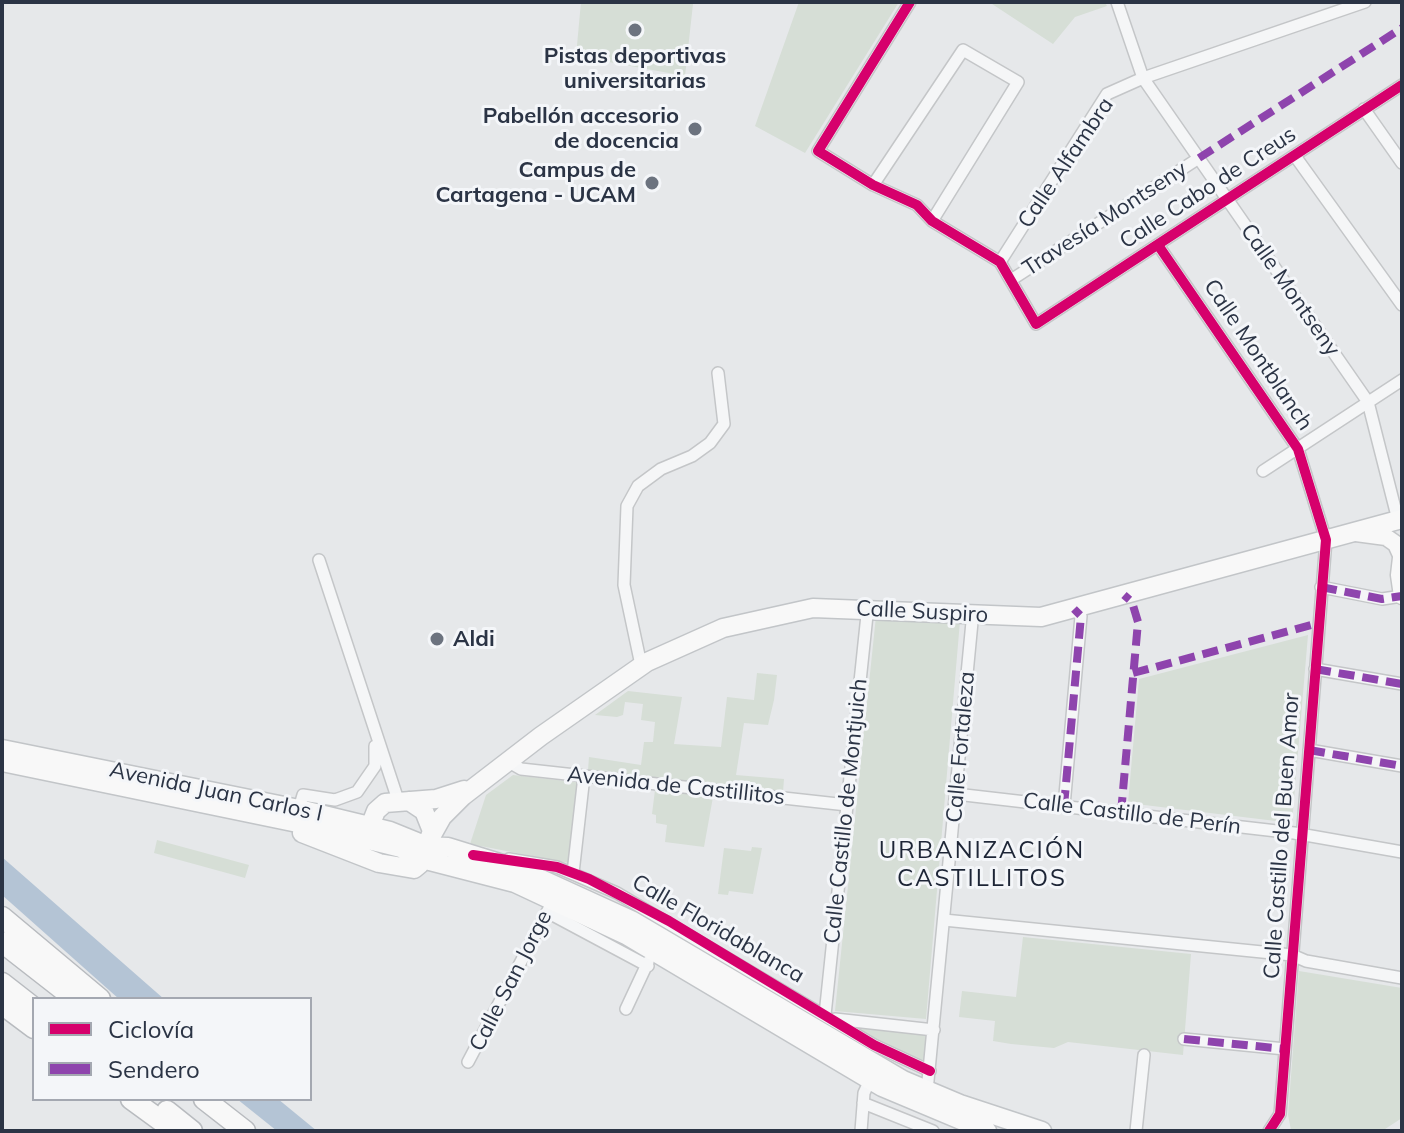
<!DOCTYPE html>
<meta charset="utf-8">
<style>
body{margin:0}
#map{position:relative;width:1404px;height:1133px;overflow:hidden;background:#e6e8ea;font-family:Mulish,sans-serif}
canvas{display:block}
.frame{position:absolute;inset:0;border:4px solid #2b3445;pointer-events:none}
.legend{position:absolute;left:32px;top:997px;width:280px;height:104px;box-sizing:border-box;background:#f4f6f9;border:2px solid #a4a8b1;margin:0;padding:10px 14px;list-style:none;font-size:24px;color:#2b3445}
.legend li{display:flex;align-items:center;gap:16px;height:40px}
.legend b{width:40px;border:2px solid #a4a8b1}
</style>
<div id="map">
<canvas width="1404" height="1133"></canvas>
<div class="frame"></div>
<ul class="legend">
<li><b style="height:10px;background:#d6006c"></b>Ciclovía</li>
<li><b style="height:10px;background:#8e44ad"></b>Sendero</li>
</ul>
</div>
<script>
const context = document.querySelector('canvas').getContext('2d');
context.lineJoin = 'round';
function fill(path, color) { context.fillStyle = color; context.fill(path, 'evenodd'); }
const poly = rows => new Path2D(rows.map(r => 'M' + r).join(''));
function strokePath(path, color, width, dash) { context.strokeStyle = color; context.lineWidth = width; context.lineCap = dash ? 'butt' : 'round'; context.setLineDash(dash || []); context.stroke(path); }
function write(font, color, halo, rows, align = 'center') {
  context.font = font + ' Mulish,sans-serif'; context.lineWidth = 6; context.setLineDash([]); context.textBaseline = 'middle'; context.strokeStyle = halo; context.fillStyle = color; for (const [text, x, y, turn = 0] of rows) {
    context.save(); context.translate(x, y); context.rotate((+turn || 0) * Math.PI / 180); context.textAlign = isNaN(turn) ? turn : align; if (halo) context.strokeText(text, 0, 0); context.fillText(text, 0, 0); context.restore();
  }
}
fill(poly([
 [581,2,693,4,685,76,576,56],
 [799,2,899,2,805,153,755,126],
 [989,2,1105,2,1107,6,1075,17,1053,44],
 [876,616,960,621,926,1019,835,1011],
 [1308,635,1292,823,1128,803,1139,679],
 [757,673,777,675,774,700,768,725,744,723,736,775,784,779,783,792,588,770,589,757,641,765,644,742,653,742,655,722,641,720,643,704,625,702,623,715,617,717,595,715,628,691,682,697,674,744,721,747,727,697,754,700],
 [513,775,583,783,574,864,470,844,486,795],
 [655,790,713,797,704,847,665,842,667,825,656,823,656,815,652,814],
 [157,840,249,865,245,878,154,853],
 [752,847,762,848,753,894,729,891,728,895,718,894,724,848,751,851],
 [1023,937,1191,954,1183,1055,1068,1042,1054,1048,1011,1044,993,1041,995,1021,959,1017,962,991,1016,997],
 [1299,971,1402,988,1402,1118,1382,1131,1291,1130,1288,1115],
 [830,1018,934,1030,930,1071]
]), '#d6ded6');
fill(poly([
 [2,857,164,999,119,999,2,895],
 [237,1099,278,1099,317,1131,277,1131]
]), '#b4c4d5');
const street = poly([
 [910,2,818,151,873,185,917,205,932,221,1000,262,1036,324,1402,85],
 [1117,2,1143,78,1368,402,1398,520],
 [1364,109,1402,163],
 [1295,156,1402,305],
 [873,185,963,50,1018,82,932,221],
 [1158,245,1298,449,1326,540,1280,1114,1269,1131],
 [1000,262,1107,94,1143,78,1365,2],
 [1011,280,1199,158],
 [1263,471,1402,380],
 [319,560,398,800],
 [1321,587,1382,599,1402,596],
 [641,665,624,585,627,506,638,486,661,469,692,456,710,443,724,424,718,373],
 [1315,669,1402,684],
 [1309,750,1402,766],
 [507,761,521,769,847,805],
 [956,794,1294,833,1402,852],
 [1064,806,1081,616,1074,609],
 [299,809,303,795,335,800,357,792,375,766,375,746],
 [509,859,557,867,617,893,874,1045,930,1071],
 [573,873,584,776],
 [547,912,648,966],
 [944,920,1292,955,1306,961,1402,978],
 [626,1009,648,962],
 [825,1015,867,615,863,608],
 [835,1019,934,1030],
 [1184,1039,1285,1049],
 [468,1062,554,899],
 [927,1091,972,622,969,614],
 [863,1103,933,1131],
 [861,1131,864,1093,870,1080],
 [1136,1131,1144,1055]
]);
const secondary = poly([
 [1356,533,1386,537,1396,544,1401,555],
 [1402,549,1399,575,1402,596]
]);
const primary = poly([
 [2,749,299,809,390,831,427,846,448,847,519,869,633,921,903,1080,960,1104,1042,1131],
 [2,762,312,826,401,848,422,859,515,883,626,935,882,1087,987,1131],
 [302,833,379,863,414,869,420,864,432,831,424,811,409,801],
 [367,834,376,811,385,803,436,799,464,790],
 [428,842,442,817,463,796,541,736,647,662,723,628,813,608,1041,617,1402,519]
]);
const highway = poly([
 [2,917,100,999],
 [2,942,75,999],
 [2,983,34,1008],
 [2,1004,34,1028],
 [131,1099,175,1131],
 [204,1099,245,1131],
 [167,1111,192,1131]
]);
strokePath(street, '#c4c6c8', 14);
strokePath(secondary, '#c4c6c8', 19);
strokePath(primary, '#c2c5c8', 21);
strokePath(highway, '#b8bbbf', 23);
strokePath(street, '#f5f6f7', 11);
strokePath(secondary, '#f8f8f8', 16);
strokePath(primary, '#f8f8f8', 18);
strokePath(highway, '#f8f8f8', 20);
strokePath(poly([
 [1199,158,1402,28],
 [1321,587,1382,599,1402,596],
 [1315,669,1402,684],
 [1133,673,1319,623],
 [1309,750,1402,766],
 [1064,806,1081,616,1074,609],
 [1121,813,1138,622,1132,602,1124,595],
 [1184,1039,1285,1049]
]), '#8e44ad', 8, [16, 8]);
strokePath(poly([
 [910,2,818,151,873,185,917,205,932,221,1000,262,1036,324,1402,85],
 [1158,245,1298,449,1326,540,1280,1114,1269,1131],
 [473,855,557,867,589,879,669,921,874,1045,930,1071]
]), '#d6006c', 10);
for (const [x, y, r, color] of [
 [635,30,8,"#6c737f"],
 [695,129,8,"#6c737f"],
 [652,183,8,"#6c737f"],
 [437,639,8,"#6c737f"]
]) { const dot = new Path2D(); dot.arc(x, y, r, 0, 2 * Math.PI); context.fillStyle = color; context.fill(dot); strokePath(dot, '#f4f6f9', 3); }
write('bold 22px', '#2b3445', '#f4f6f9', [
 ["Pistas deportivas",635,56,"center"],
 ["universitarias",635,81,"center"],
 ["Pabellón accesorio",679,116],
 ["de docencia",679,141],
 ["Campus de",636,170],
 ["Cartagena - UCAM",636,195],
 ["Aldi",453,639,"left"]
], 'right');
write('22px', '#2b3445', '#f4f6f9', [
 ["Calle Alfambra",1066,163,-56],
 ["Calle Cabo de Creus",1208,188,-33],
 ["Travesía Montseny",1105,219,-33],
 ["Calle Montseny",1290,290,55],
 ["Calle Montblanch",1258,355,56],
 ["Calle Suspiro",922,612,3],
 ["Calle Fortaleza",961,747,-85],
 ["Avenida de Castillitos",676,786,6],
 ["Avenida Juan Carlos I",216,792,12],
 ["Calle Castillo de Montjuich",846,811,-84],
 ["Calle Castillo de Perín",1132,814,7],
 ["Calle Castillo del Buen Amor",1282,836,-86],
 ["Calle Floridablanca",718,929,30],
 ["Calle San Jorge",511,981,-63]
]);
context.letterSpacing = '2px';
write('24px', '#1d2536', '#f4f6f9', [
 ["URBANIZACIÓN",982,851],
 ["CASTILLITOS",982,879]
]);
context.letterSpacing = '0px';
</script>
